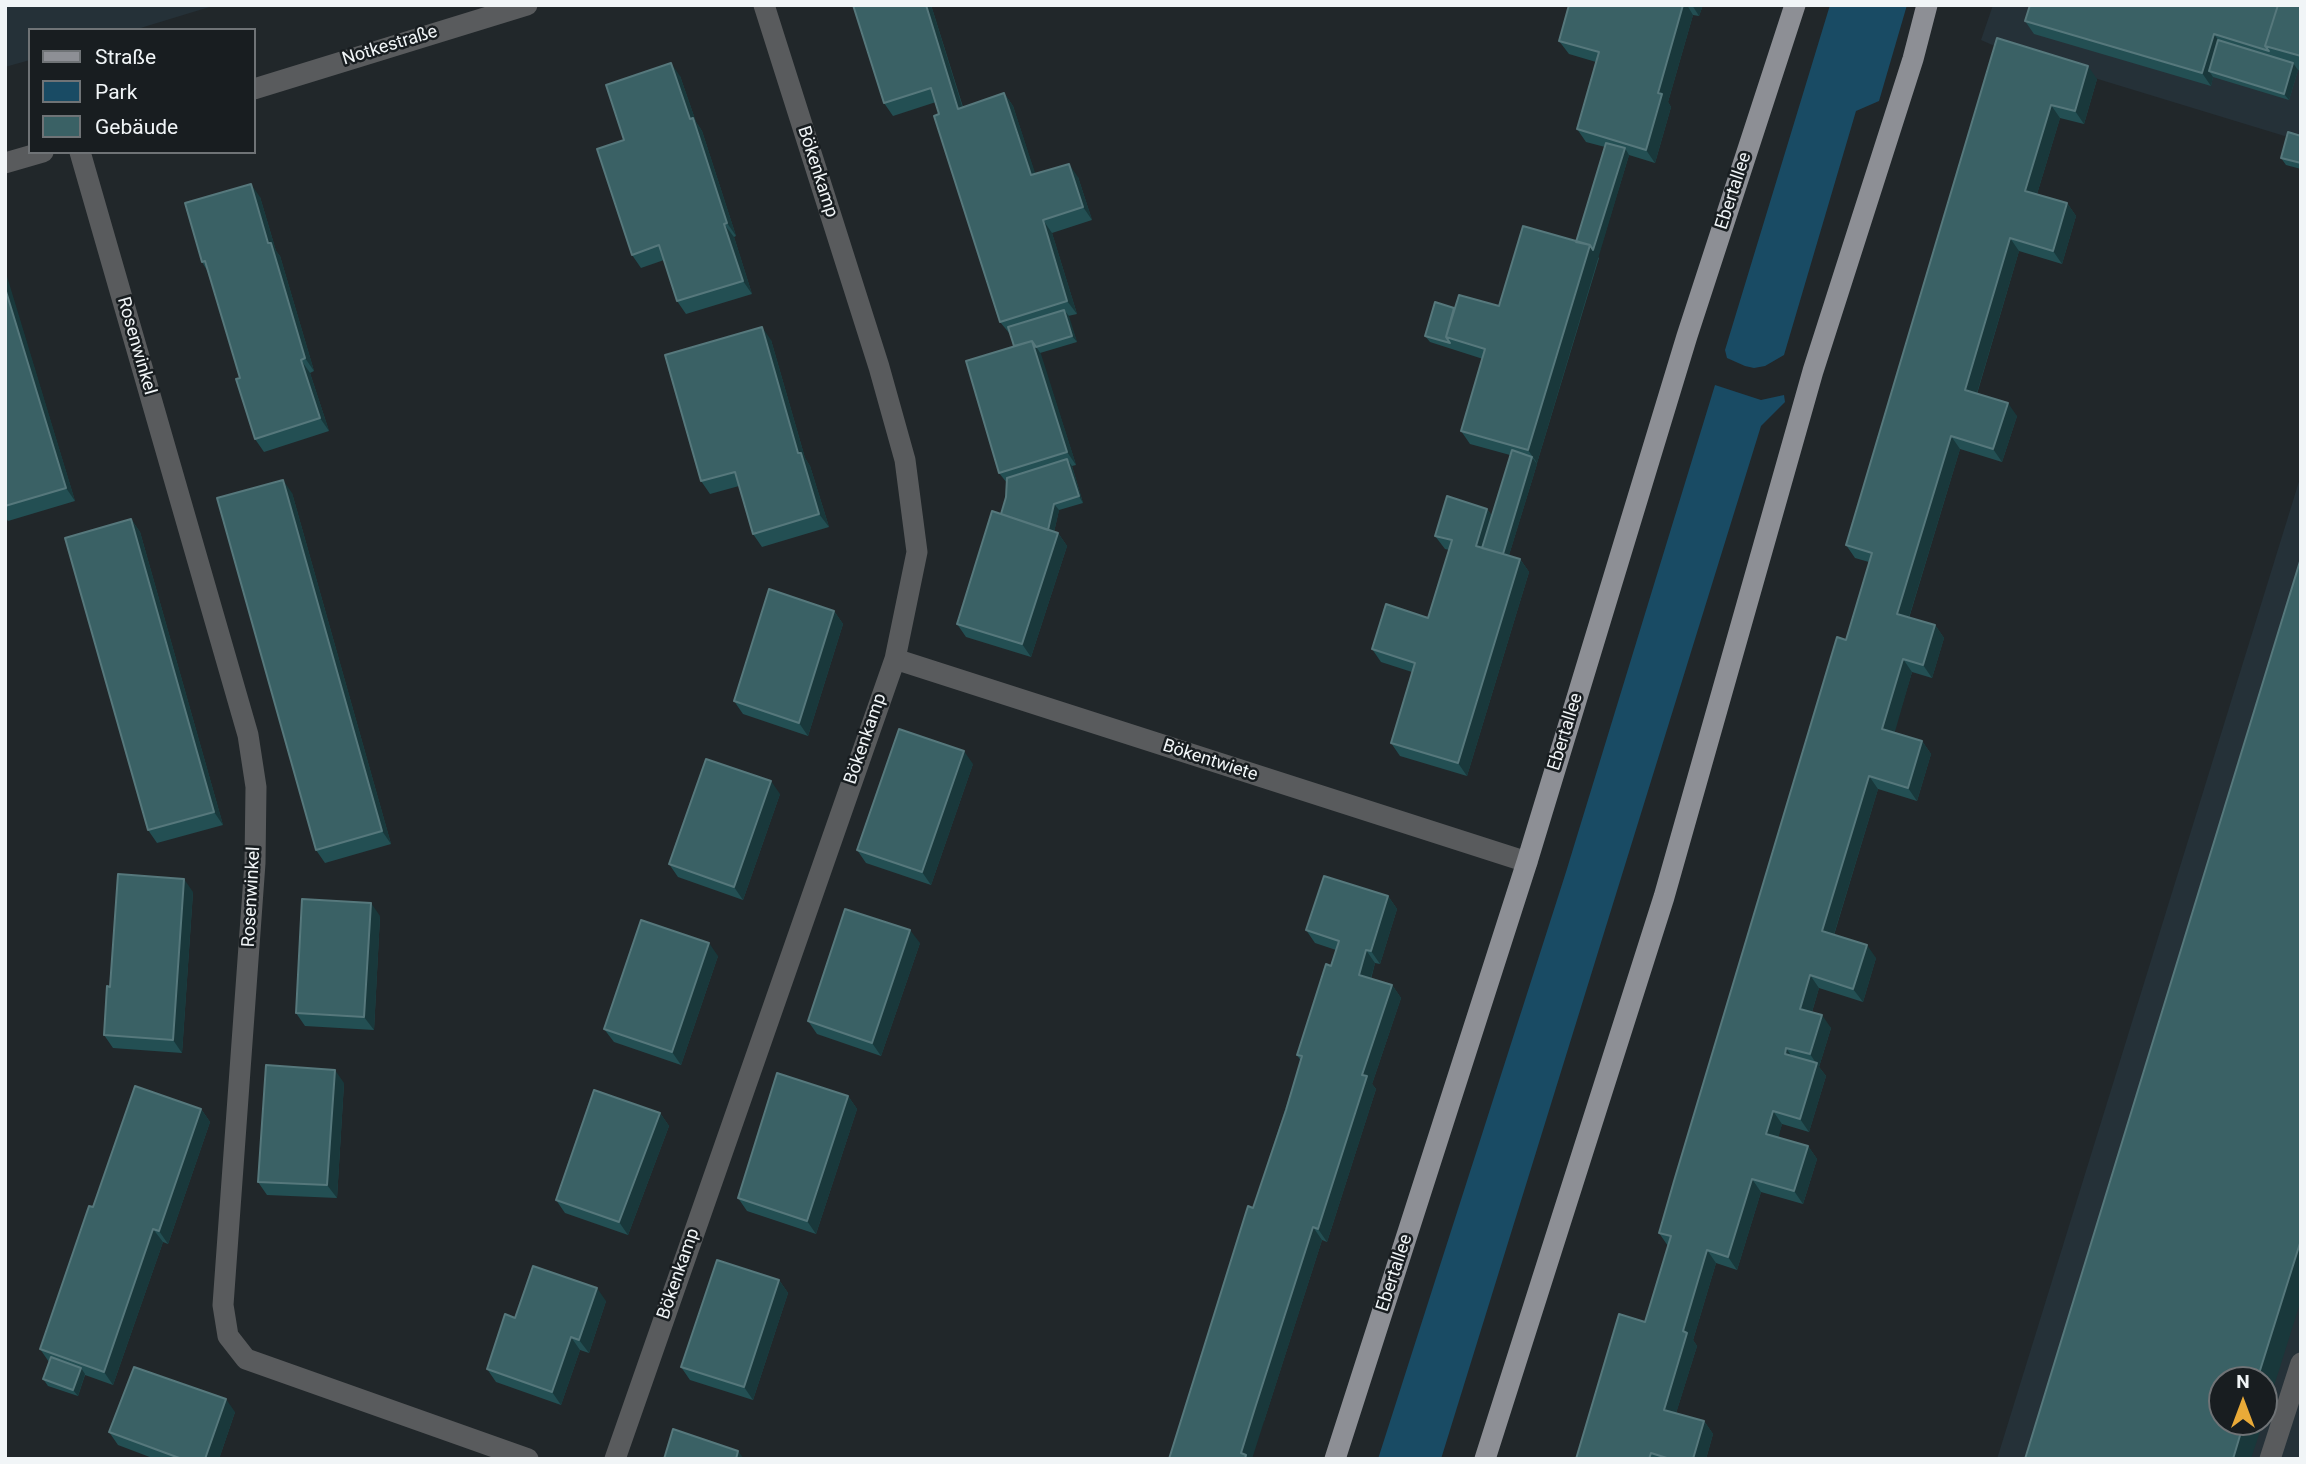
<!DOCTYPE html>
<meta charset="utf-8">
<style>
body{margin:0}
#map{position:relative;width:2306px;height:1464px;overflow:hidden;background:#21272a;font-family:Roboto,sans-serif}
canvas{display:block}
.frame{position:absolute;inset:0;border:7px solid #f1f5f7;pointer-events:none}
.legend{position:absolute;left:28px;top:28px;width:228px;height:126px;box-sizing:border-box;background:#181d20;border:2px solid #6f7376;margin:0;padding:9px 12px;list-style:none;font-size:21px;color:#f1f5f7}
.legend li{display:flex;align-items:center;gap:14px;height:35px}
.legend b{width:35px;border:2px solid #6f7376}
.north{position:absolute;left:2208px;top:1366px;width:70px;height:70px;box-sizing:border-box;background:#181d20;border:2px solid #6f7376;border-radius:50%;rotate:0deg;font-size:19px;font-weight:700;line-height:28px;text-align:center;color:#f1f5f7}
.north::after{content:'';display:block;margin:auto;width:24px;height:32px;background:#e9aa38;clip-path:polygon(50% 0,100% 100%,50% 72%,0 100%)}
</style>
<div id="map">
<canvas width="2306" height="1464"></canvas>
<div class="frame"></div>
<ul class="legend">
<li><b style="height:9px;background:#8d8f95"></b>Straße</li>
<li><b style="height:19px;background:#194b64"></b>Park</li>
<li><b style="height:19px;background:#3a6165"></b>Gebäude</li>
</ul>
<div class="north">N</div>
</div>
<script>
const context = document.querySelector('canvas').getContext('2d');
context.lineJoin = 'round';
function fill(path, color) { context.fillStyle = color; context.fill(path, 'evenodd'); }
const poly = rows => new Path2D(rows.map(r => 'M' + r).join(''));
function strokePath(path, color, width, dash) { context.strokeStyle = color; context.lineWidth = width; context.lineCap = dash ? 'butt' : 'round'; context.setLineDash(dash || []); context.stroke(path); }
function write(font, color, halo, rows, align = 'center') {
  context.font = font + ' Roboto,sans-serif'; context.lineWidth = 5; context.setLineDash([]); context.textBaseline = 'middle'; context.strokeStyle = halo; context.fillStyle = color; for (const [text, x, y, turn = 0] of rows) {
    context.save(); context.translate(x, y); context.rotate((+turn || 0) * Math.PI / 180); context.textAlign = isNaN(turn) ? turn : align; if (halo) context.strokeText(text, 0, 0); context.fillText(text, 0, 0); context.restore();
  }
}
fill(poly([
 [5,5,216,5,134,30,30,30,30,60,5,67],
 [1993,5,2301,5,2301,141,2006,51,1981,40],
 [2301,475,2301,1459,1997,1459],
 [2222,1380,2264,1380,2264,1422,2222,1422]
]), '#253138');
fill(poly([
 [1830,5,1907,5,1879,101,1856,111,1784,355,1765,366,1754,368,1745,366,1727,358,1725,350],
 [1715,385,1761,400,1784,395,1785,402,1761,426,1441,1459,1378,1459,1566,872]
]), '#194b64');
strokePath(poly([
 [254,89,527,5],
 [80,152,248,735,256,787,255,863,223,1305,228,1336,246,1359,528,1459],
 [5,163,43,152],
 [895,659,1527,862],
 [615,1459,895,659,917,552,905,460,879,367,764,5],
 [2270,1459,2301,1363]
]), '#595b5d', 21);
strokePath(poly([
 [1335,1459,1527,862,1687,336,1795,5],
 [1485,1459,1664,897,1813,371,1913,59,1927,5]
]), '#8d8f95', 21);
fill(poly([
 [931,5,963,107,1004,93,1013,106,1035,174,1078,177,1092,220,1052,233,1077,314,1068,316,1077,342,1040,353,1076,465,1072,466,1083,503,1059,510,1054,532,1058,533,1067,546,1031,657,966,637,957,624,1001,514,1006,497,1007,483,999,473,1014,346,1010,334,1000,322,936,102,893,116,884,103],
 [1615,5,1703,5,1699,16,1693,15,1668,102,1671,107,1655,163,1629,155,1598,257,1599,258,1537,463,1536,462,1537,464,1509,555,1520,559,1529,572,1467,776,1400,756,1391,743,1412,672,1381,662,1372,649,1428,618,1449,550,1445,549,1435,536,1487,509,1492,516,1510,455,1470,444,1461,431,1483,359,1430,342,1425,336,1455,308,1499,306,1576,242,1605,147,1586,142,1577,129,1596,62,1569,54,1559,41],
 [2301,5,2301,71,2298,70,2289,100,2213,77,2211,86,2034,34,2025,21],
 [1997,38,2097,79,2084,124,2060,118,2037,194,2067,203,2076,216,2062,264,2019,251,1977,394,2017,416,2002,462,1960,449,1909,618,1935,625,1944,638,1932,678,1912,672,1894,732,1922,741,1931,754,1917,801,1878,789,1834,935,1876,958,1863,1002,1819,988,1812,1012,1831,1028,1819,1067,1826,1076,1809,1132,1782,1124,1778,1137,1808,1146,1817,1159,1803,1204,1761,1192,1737,1270,1716,1263,1693,1340,1697,1346,1676,1413,1704,1421,1713,1434,1706,1459,1576,1459,1645,1322,1668,1246,1659,1233,1846,640,1869,562,1855,558,1846,545],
 [680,76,696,122,702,131,736,236,734,237,752,294,686,314,677,301,664,260,641,268,632,255,624,140],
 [2301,136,2301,169,2286,165,2281,158],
 [260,197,276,251,280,256,314,371,310,373,329,431,264,452,255,439,240,378,208,272,202,262],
 [5,272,75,501,8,521,5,517],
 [771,340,805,458,810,466,829,527,762,547,753,534,739,486,710,494,701,481],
 [292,493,391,844,325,863,316,850],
 [131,519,140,532,223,825,157,843,148,830],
 [834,611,843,624,808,736,743,714,734,701],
 [973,764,931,885,866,863,857,850],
 [780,794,743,900,678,877,669,864],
 [193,892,182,1053,113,1048,104,1035,110,987],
 [1388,896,1397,909,1380,964,1375,963,1371,979,1392,985,1401,998,1372,1084,1376,1089,1327,1242,1322,1240,1264,1421,1253,1208,1301,1061,1297,1055,1336,950,1315,943,1306,930],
 [380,916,374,1030,305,1026,296,1013],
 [920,943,881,1056,817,1034,808,1021],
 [718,956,681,1065,614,1042,604,1029],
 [344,1083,337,1198,267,1195,258,1182],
 [848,1096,857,1109,816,1234,747,1211,738,1198],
 [201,1109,210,1122,168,1244,163,1242,113,1385,85,1375,78,1396,48,1386,43,1379,49,1362,40,1349,93,1207],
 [660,1113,669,1126,628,1235,565,1213,556,1200],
 [779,1280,788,1293,753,1400,690,1380,681,1367],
 [606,1301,589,1353,580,1350,561,1405,496,1382,487,1369,515,1318],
 [235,1412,219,1459,155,1459,118,1445,109,1432]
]), '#234f53');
fill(poly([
 [926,5,931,5,967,122,958,109],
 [1683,5,1687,5,1693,15,1668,102,1671,107,1655,163,1646,150,1658,93],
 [1692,5,1703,5,1699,16],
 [2214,34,2223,47,2209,71,2213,77,2211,86,2202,73],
 [671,63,680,76,696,122,702,131,736,236,727,223],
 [2293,63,2298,70,2289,100,2284,94],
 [2088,66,2097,79,2084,124,2075,111],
 [1004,93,1013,106,1040,188,1031,175],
 [2051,105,2060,118,2034,204,2025,191],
 [1625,148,1629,155,1537,463,1528,450,1590,245],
 [1069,164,1078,177,1092,220,1083,207],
 [251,184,260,197,276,251,280,256,314,371,305,358,268,243],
 [2067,203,2076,216,2062,264,2053,251],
 [1043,220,1052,233,1077,314,1067,301],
 [724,224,734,237,752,294,743,281],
 [2010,238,2019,251,1974,403,1965,390],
 [5,272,6,273,75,501,66,488,5,288],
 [1064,310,1069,316,1077,342,1072,336],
 [762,327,771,340,805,458,810,466,829,527,819,514,798,453],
 [1032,341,1041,354,1076,465,1067,452],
 [301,360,310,373,329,431,320,418],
 [2008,403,2017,416,2002,462,1993,449],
 [1951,436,1960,449,1906,627,1897,614],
 [1532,457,1537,464,1506,565,1501,558],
 [1067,459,1072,466,1083,503,1079,496],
 [283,480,292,493,391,844,382,831],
 [1054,504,1059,510,1052,541,1047,534],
 [1487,509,1496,522,1487,554,1476,546],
 [131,519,140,532,223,825,214,812],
 [1058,533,1067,546,1031,657,1022,644],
 [1520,559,1529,572,1467,776,1458,763],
 [834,611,843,624,808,736,799,723],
 [1935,625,1944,638,1932,678,1923,665],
 [1903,659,1912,672,1892,742,1882,729],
 [1922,741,1931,754,1917,801,1908,788],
 [964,751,973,764,931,885,922,872],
 [1869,776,1878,789,1831,944,1822,931],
 [771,781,780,794,743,900,734,887],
 [184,879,193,892,182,1053,173,1040],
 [1388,896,1397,909,1380,964,1371,951],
 [371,903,380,916,374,1030,364,1017],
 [910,930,920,943,881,1056,872,1043],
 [709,943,718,956,681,1065,672,1052],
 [1867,945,1876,958,1863,1002,1853,989],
 [1366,950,1375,963,1368,988,1359,975],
 [1810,975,1819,988,1809,1022,1800,1009],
 [1392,985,1401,998,1372,1084,1376,1089,1327,1242,1318,1229,1362,1075],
 [1822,1015,1831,1028,1819,1067,1826,1076,1809,1132,1800,1119,1816,1063,1810,1054],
 [1786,1048,1795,1061,1785,1054],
 [335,1070,344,1083,337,1198,327,1185],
 [848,1096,857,1109,816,1234,807,1221],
 [201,1109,210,1122,168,1244,159,1231],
 [1773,1111,1782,1124,1776,1147,1766,1134],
 [660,1113,669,1126,628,1235,619,1222],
 [1808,1146,1817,1159,1803,1204,1794,1191],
 [1752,1179,1761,1192,1737,1270,1728,1257],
 [1313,1227,1322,1240,1252,1459,1245,1459,1241,1453],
 [153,1229,163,1242,113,1385,104,1372],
 [2301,1240,2301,1300,2264,1418,2264,1380,2257,1380],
 [1707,1250,1716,1263,1693,1340,1697,1346,1673,1423,1664,1410,1683,1331],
 [779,1280,788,1293,753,1400,744,1387],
 [597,1288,606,1301,589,1353,579,1340],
 [571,1337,580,1350,561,1405,552,1392],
 [81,1368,85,1374,78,1396,73,1390],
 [226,1399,235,1412,219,1459,205,1459],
 [1704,1421,1713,1434,1706,1459,1693,1459],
 [2244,1422,2263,1422,2251,1459,2233,1459],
 [738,1451,744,1459,736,1459]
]), '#19383b');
const building = poly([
 [853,5,926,5,958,109,1004,93,1031,175,1069,164,1083,207,1043,220,1067,301,1000,322,934,116,939,114,931,88,884,103,853,5],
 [1569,5,1612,5,1615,6,1615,5,1683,5,1658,93,1662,94,1646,150,1577,129,1599,52,1559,41,1569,5],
 [2030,5,2278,5,2265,46,2269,51,2214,34,2202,73,2025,21,2030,5],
 [2278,5,2301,5,2301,56,2265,46,2278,5],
 [1997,38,2088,66,2075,111,2051,105,2025,191,2067,203,2053,251,2010,238,1965,390,2008,403,1993,449,1951,436,1897,614,1935,625,1923,665,1903,659,1882,729,1922,741,1908,788,1869,776,1822,931,1867,945,1853,989,1810,975,1800,1009,1822,1015,1810,1054,1786,1048,1785,1054,1817,1063,1800,1119,1773,1111,1766,1134,1808,1146,1794,1191,1752,1179,1728,1257,1707,1250,1683,1331,1687,1333,1664,1410,1704,1421,1693,1459,1670,1459,1651,1453,1649,1459,1576,1459,1619,1314,1645,1322,1671,1236,1659,1233,1674,1181,1837,637,1846,640,1872,553,1846,545,1997,38],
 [2218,40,2293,63,2284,94,2209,71,2218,40],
 [671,63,690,119,693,118,727,223,724,224,743,281,677,301,659,245,632,255,597,149,624,140,606,85,671,63],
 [2288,132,2301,136,2301,163,2281,158,2288,132],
 [1606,143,1625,148,1593,250,1590,245,1576,242,1606,143],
 [251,184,268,243,271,243,305,358,301,360,320,418,255,439,236,379,240,378,205,261,202,262,185,203,251,184],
 [1523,226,1590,245,1528,450,1461,431,1485,349,1446,337,1459,295,1499,306,1523,226],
 [5,288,66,488,5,506,5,288],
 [1435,302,1454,308,1446,337,1450,343,1425,336,1435,302],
 [1064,310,1072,336,1036,347,1032,341,1014,346,1008,327,1064,310],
 [762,327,798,453,801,453,819,514,753,534,735,472,701,481,665,355,762,327],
 [1032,341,1067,452,999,473,966,361,1032,341],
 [1512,450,1532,457,1503,554,1482,548,1512,450],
 [1067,459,1079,496,1054,504,1048,530,1001,514,1006,497,1007,478,1067,459],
 [283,480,382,831,316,850,217,498,283,480],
 [1447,496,1487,509,1476,546,1520,559,1458,763,1391,743,1415,663,1372,649,1386,604,1428,618,1452,540,1435,536,1447,496],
 [992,511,1058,533,1022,644,957,624,992,511],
 [131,519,214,812,148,830,65,538,131,519],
 [2301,558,2301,1240,2257,1380,2222,1380,2222,1422,2244,1422,2233,1459,2025,1459,2301,558],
 [769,589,834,611,799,723,734,701,769,589],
 [899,729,964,751,922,872,857,850,899,729],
 [706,759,771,781,734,887,669,864,706,759],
 [118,874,184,879,173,1040,104,1035,107,986,110,987,118,874],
 [1324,876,1388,896,1371,951,1366,950,1359,975,1392,985,1362,1075,1367,1076,1318,1229,1313,1227,1255,1408,1241,1453,1246,1455,1245,1459,1169,1459,1248,1206,1253,1208,1286,1110,1302,1056,1297,1055,1326,964,1331,966,1339,941,1306,930,1324,876],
 [302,899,371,903,364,1017,296,1013,302,899],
 [845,909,910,930,872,1043,808,1021,845,909],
 [641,920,709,943,672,1052,604,1029,641,920],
 [266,1065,335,1070,327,1185,258,1182,266,1065],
 [777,1073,848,1096,807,1221,738,1198,777,1073],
 [135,1086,201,1109,159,1231,153,1229,104,1372,40,1349,89,1206,93,1207,135,1086],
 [594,1090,660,1113,619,1222,556,1200,594,1090],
 [717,1260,779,1280,744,1387,681,1367,717,1260],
 [533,1266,597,1288,579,1340,571,1337,552,1392,487,1369,505,1314,515,1318,533,1266],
 [51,1357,81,1368,73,1390,43,1379,51,1357],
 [134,1367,226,1399,205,1459,182,1459,109,1432,134,1367],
 [673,1429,738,1451,736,1459,664,1459,673,1429]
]);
fill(building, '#3a6165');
strokePath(building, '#56787c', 2);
write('18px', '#f1f5f7', '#181d20', [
 ["Notkestraße",390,46,-17],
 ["Bökenkamp",817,172,72],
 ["Ebertallee",1734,191,-72],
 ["Rosenwinkel",136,346,74],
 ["Ebertallee",1566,732,-73],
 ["Bökenkamp",866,739,-71],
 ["Bökentwiete",1210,761,18],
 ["Rosenwinkel",252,897,-87],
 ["Ebertallee",1395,1273,-72],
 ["Bökenkamp",679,1274,-71]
]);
</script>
